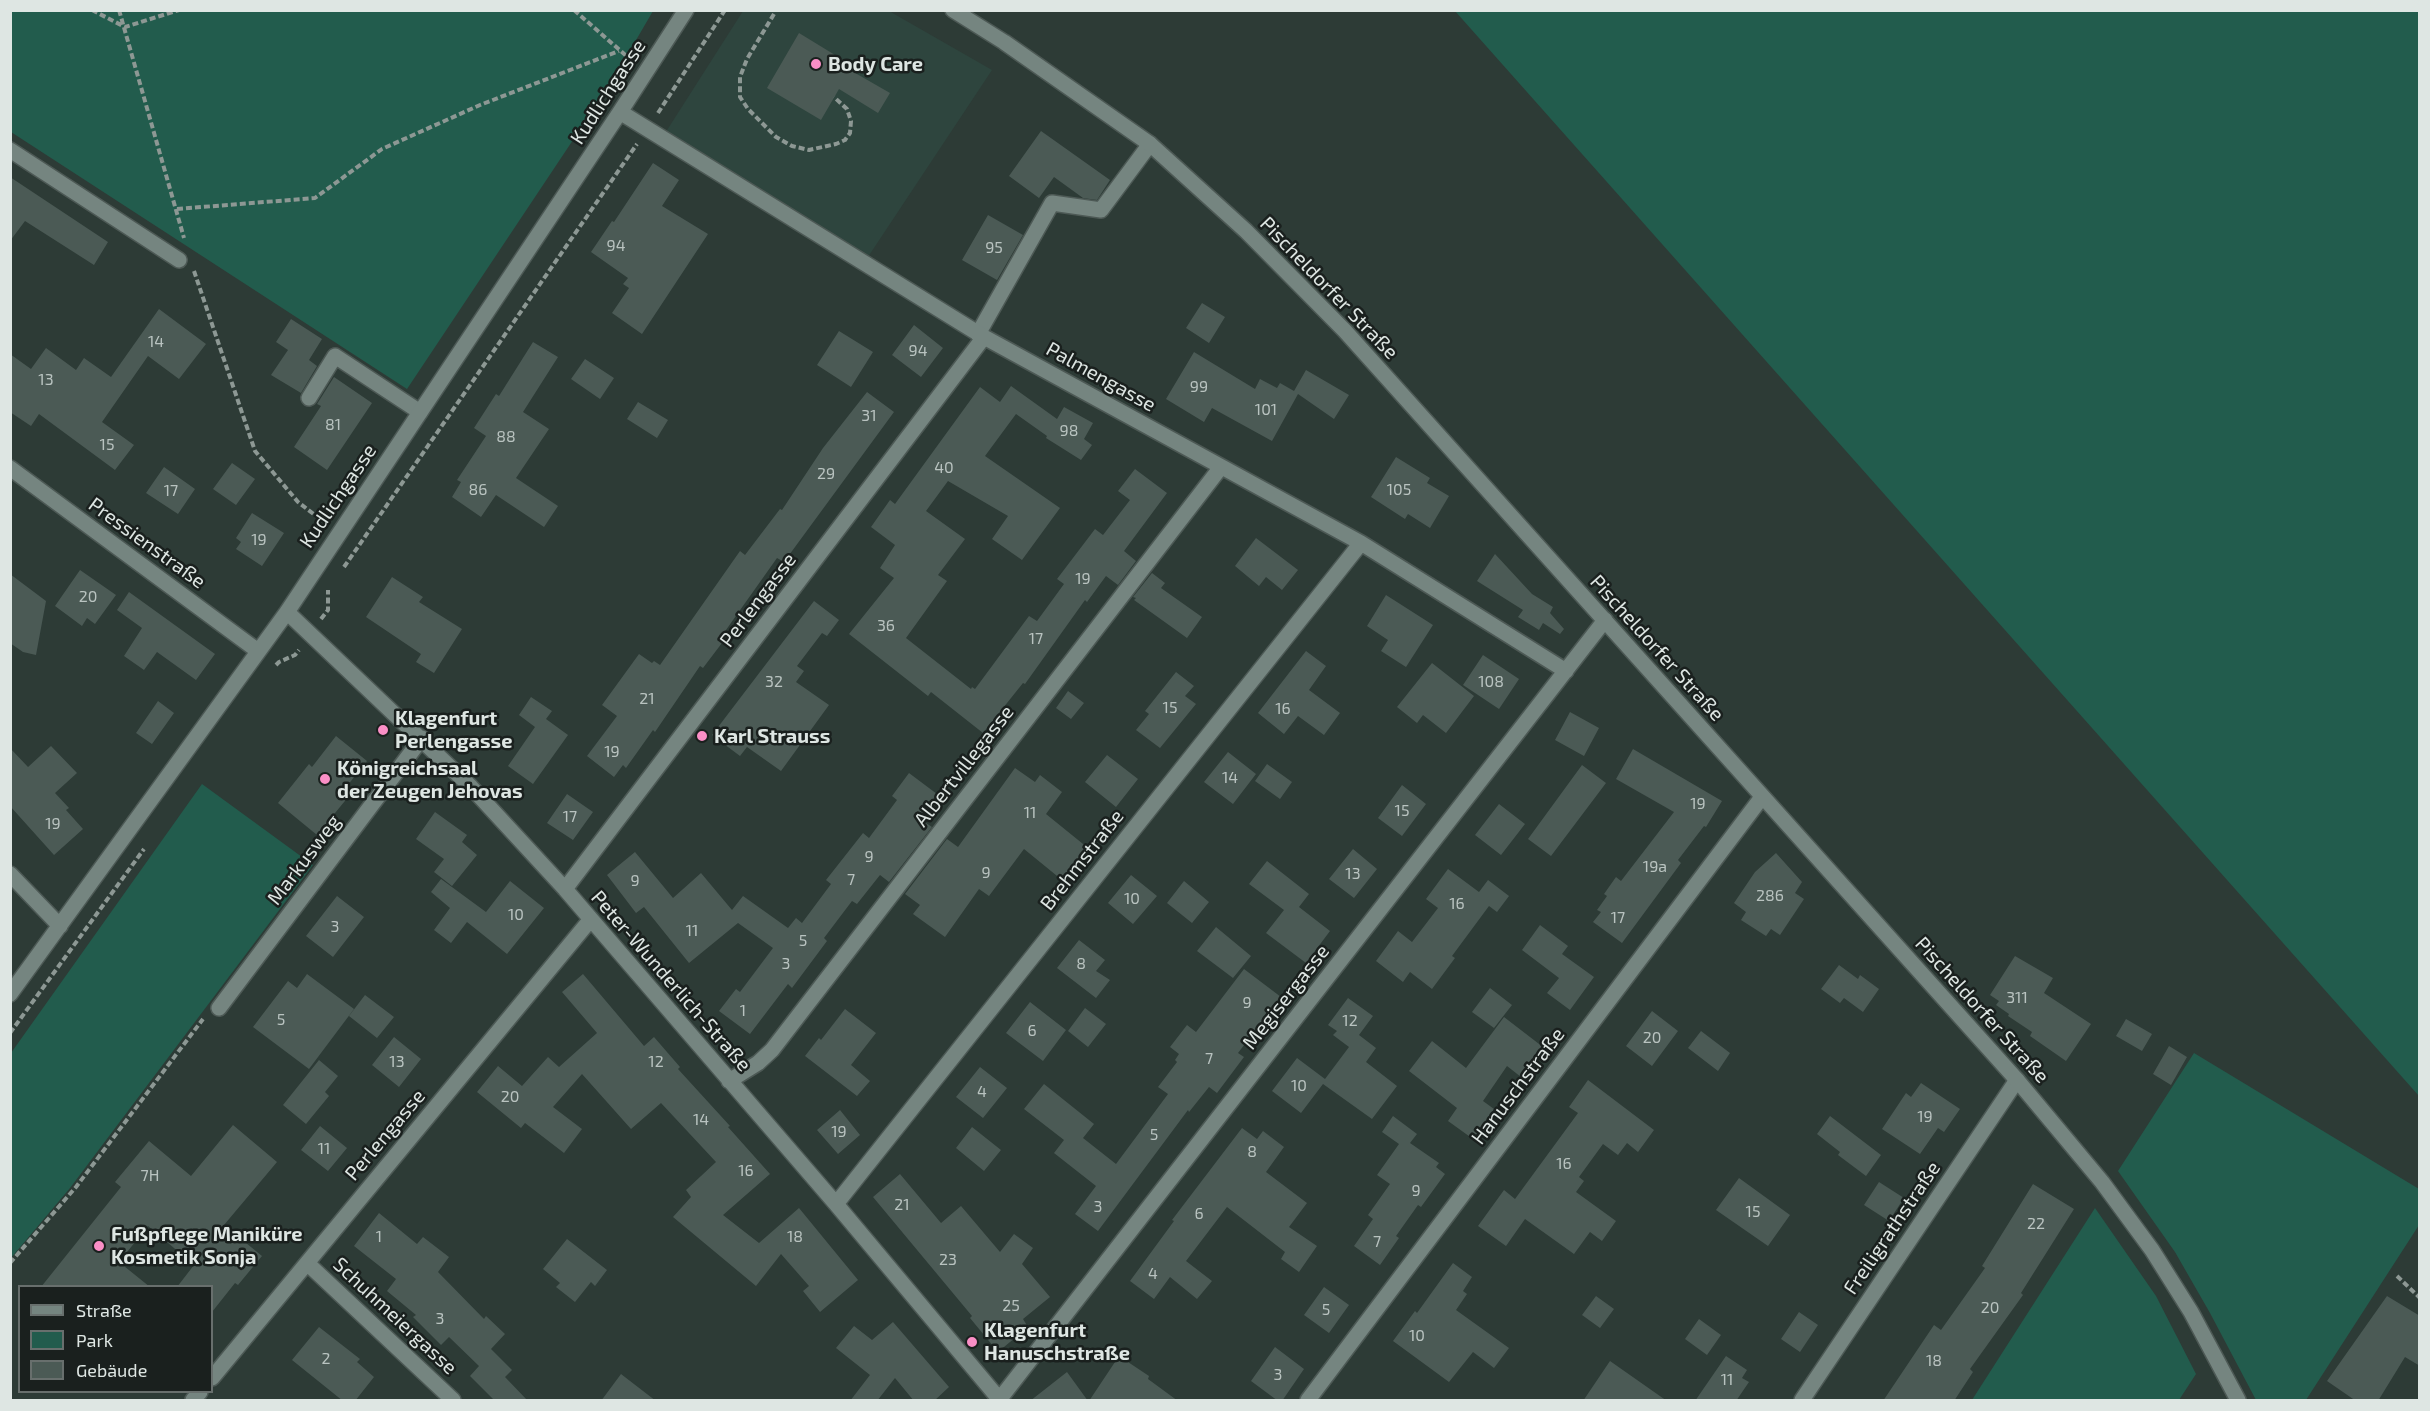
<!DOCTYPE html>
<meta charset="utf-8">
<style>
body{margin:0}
#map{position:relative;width:2430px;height:1411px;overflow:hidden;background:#2d3b36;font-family:"Exo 2",sans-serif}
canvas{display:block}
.frame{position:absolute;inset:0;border:12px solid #dee6e3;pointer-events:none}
.legend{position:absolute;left:18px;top:1285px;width:195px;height:108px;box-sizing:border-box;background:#1a201e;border:2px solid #686f6d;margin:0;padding:8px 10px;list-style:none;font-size:18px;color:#dee6e3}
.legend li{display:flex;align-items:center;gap:12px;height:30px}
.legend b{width:30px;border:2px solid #686f6d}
</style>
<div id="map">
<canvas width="2430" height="1411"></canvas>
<div class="frame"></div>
<ul class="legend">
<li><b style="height:8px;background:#758580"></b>Straße</li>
<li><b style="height:16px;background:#225c4d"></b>Park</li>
<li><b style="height:16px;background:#4b5a55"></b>Gebäude</li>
</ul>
</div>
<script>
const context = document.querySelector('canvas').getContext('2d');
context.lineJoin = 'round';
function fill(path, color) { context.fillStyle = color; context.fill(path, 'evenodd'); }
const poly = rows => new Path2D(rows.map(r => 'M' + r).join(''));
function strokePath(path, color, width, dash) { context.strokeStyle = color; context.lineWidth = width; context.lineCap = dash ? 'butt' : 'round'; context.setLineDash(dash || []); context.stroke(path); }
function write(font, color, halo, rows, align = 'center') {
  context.font = font + ' "Exo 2",sans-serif'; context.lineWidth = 5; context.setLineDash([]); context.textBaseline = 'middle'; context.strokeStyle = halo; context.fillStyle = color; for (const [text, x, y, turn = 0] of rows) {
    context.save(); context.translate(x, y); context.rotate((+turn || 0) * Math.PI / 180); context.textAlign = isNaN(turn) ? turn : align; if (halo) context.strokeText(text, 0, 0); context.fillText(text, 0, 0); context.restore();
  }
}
fill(poly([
 [743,11,889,11,992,70,864,263,662,138]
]), '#2e453e');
fill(poly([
 [10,11,11,10,653,11,611,83,407,389,11,132],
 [1455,11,2419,11,2419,1096],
 [202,784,313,865,70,1188,11,1258,11,1053],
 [2194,1053,2419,1189,2419,1225,2306,1400,2256,1400,2210,1313,2175,1252,2118,1171],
 [2095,1208,2156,1296,2196,1374,2179,1400,1972,1400]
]), '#225c4d');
fill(poly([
 [799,33,853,66,850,70,890,93,878,113,839,89,821,120,767,88],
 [1041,131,1110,180,1097,200,1083,198,1054,177,1039,198,1009,176],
 [653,163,679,180,662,206,708,234,642,334,612,313,629,288,623,284,628,278,591,252,612,221,614,222],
 [10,177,108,242,94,265,25,221,10,241],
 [988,215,1023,235,997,280,962,260],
 [1202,303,1225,317,1209,343,1186,328],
 [159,309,206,344,179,379,148,356,102,422,134,445,115,470,39,414,31,426,10,412,10,354,31,369,46,348,76,370,84,358,111,377],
 [291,319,322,339,309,360,317,366,301,393,271,375,288,350,276,342],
 [914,325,943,348,921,377,892,355],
 [839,331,873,352,851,387,817,365],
 [533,342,558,357,523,412,549,429,516,478,558,506,544,527,496,495,481,517,452,497,461,482,457,480,486,436,474,428,496,394,499,396],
 [1194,352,1255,389,1260,379,1277,388,1280,383,1294,391,1306,370,1349,395,1334,419,1298,394,1272,441,1212,408,1204,422,1166,399],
 [585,359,614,378,600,399,571,379],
 [334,377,372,403,327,470,294,447,321,406,317,404],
 [1011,386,1057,419,1064,407,1093,423,1084,439,1092,445,1081,460,1046,438,1047,436,1016,414,985,456,1060,508,1022,560,992,539,1008,516,948,481,926,511,965,539,938,575,947,581,906,638,971,689,972,687,975,689,1029,616,1037,621,1064,584,1057,579,1095,529,1103,535,1130,500,1118,491,1135,469,1167,493,1124,551,1136,561,1118,585,1106,576,1087,602,1085,600,1025,684,1023,683,983,733,931,692,928,696,849,634,894,578,880,568,895,545,871,527,890,500,895,504,980,387,1000,402],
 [867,392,894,412,784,562,777,558,721,637,725,639,703,668,700,666,655,732,653,730,626,768,623,765,614,777,587,756,617,716,602,705,639,654,652,663,654,661,660,665,740,551,745,555,780,509,782,510,823,448],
 [638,402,668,420,657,438,627,419],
 [1396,457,1430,478,1427,483,1449,496,1430,528,1408,514,1405,519,1371,497],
 [232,463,255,479,236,505,213,489],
 [164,467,195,489,178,514,146,493],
 [252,513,284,533,262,566,236,549,241,542,236,538],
 [1256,538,1298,570,1282,590,1266,577,1259,586,1235,566],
 [1495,554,1532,594,1553,607,1550,613,1564,629,1560,634,1543,623,1539,630,1518,617,1523,610,1477,581],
 [80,570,116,595,95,624,87,618,82,626,55,606],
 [1152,573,1165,583,1161,588,1202,617,1187,638,1134,600,1136,598,1133,597],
 [10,574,46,601,36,655,23,652,10,643],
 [392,577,423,597,419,602,462,629,434,673,416,662,421,654,366,617],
 [129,592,215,654,196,680,157,652,144,670,124,656,142,628,117,610],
 [1386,595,1433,625,1406,667,1381,651,1388,640,1367,626],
 [814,601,839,620,827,636,822,633,797,666,804,671,796,682,829,705,781,771,747,747,740,756,712,735],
 [1306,651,1326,666,1309,690,1340,713,1324,735,1298,716,1284,734,1258,713],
 [1483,655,1519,679,1499,709,1463,685],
 [1432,663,1474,696,1446,733,1423,715,1417,723,1397,707],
 [1176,672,1194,686,1185,696,1196,704,1160,748,1136,730,1149,714,1145,711],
 [1068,691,1084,703,1071,719,1056,708],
 [531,697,552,711,546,719,568,735,533,784,508,766,535,727,519,715],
 [158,701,174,713,152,744,136,733],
 [1570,712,1599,728,1584,756,1555,740],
 [336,736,367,761,343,791,349,796,317,835,278,803,309,764,312,767],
 [51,746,77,773,55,793,69,808,66,810,83,829,54,855,10,806,10,748,28,767],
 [1633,749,1722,801,1706,827,1704,826,1678,860,1681,863,1622,943,1593,922,1601,912,1597,910,1607,896,1604,894,1616,877,1621,881,1674,812,1616,779],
 [1228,752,1256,774,1233,804,1204,782],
 [1107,755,1138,779,1116,807,1085,782],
 [1267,764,1292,782,1280,799,1255,781],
 [1582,765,1606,783,1551,856,1528,839],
 [1015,768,1035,782,1040,775,1062,792,1046,814,1088,848,1062,880,1024,849,989,896,979,889,945,937,913,914,920,905,905,894,947,839,958,847],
 [909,773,941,797,923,821,932,827,889,882,880,875,857,904,852,901,824,938,827,941,792,988,788,984,750,1034,719,1011,736,989,740,992,773,948,738,923,689,963,644,907,636,913,607,875,635,852,673,898,701,873,732,910,743,896,788,928,796,918,802,923,831,884,826,880,863,833,869,838,897,800,892,796],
 [1402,785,1426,804,1402,836,1378,818],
 [567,794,593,812,573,840,547,823],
 [1499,804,1525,824,1501,855,1475,835],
 [435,812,467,835,462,842,477,855,452,886,434,872,444,859,416,839],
 [1353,849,1377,869,1354,898,1329,879],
 [1776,853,1802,882,1795,893,1804,899,1780,935,1771,929,1766,936,1741,920,1746,912,1734,903,1755,872],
 [1267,861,1309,894,1299,907,1330,931,1306,963,1266,933,1284,910,1249,884],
 [1448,869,1479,892,1488,880,1509,896,1497,912,1489,906,1452,956,1455,958,1432,989,1410,972,1403,982,1376,961,1398,931,1412,942,1438,908,1426,899],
 [1131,875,1157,896,1133,924,1108,903],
 [441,879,486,912,510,881,544,908,507,954,467,922,451,943,434,930,450,908,431,892],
 [1184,881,1209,902,1192,923,1167,903],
 [337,896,364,917,333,957,306,936],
 [1540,925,1568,946,1562,954,1594,977,1570,1010,1547,993,1559,978,1522,950],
 [1216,927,1251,956,1233,978,1197,951],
 [1079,940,1105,960,1096,971,1110,980,1096,998,1057,968],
 [2015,956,2053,978,2044,993,2091,1024,2066,1061,2030,1036,2032,1032,2008,1016,2009,1014,1996,1005,1999,1001,1990,995],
 [1839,965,1858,979,1860,975,1879,989,1863,1012,1844,998,1840,1003,1821,989],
 [1244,969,1281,997,1238,1053,1244,1057,1217,1093,1209,1087,1189,1112,1188,1110,1098,1231,1075,1214,1096,1186,1054,1153,1064,1140,1024,1109,1044,1084,1094,1124,1083,1138,1116,1164,1168,1094,1158,1087,1177,1062,1175,1060,1179,1054,1170,1047,1187,1025,1196,1032],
 [307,974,354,1009,309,1069,253,1027,288,981,297,988],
 [583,974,644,1046,654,1037,680,1067,678,1069,730,1126,728,1127,770,1174,723,1215,759,1243,799,1208,858,1280,820,1312,803,1291,809,1286,781,1254,756,1286,673,1217,691,1197,686,1190,716,1162,661,1103,631,1129,582,1074,553,1107,582,1129,564,1153,525,1123,521,1128,477,1092,498,1066,522,1086,548,1057,559,1067,597,1033,562,992],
 [1490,988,1512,1005,1494,1028,1472,1012],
 [365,995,394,1017,377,1038,349,1016],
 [1348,998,1373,1016,1359,1035,1376,1048,1366,1062,1397,1086,1372,1119,1323,1084,1301,1113,1272,1091,1297,1058,1325,1079,1349,1047,1333,1035,1337,1031,1328,1025],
 [1030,1002,1066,1030,1043,1061,1006,1033],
 [1085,1008,1106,1024,1088,1047,1068,1031],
 [845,1009,876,1033,851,1065,870,1081,857,1096,805,1056,819,1038,821,1040],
 [1652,1011,1678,1031,1652,1066,1626,1046],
 [1504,1017,1543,1047,1521,1077,1507,1066,1483,1101,1494,1109,1473,1139,1448,1121,1457,1108,1409,1071,1432,1041,1466,1068],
 [2126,1019,2152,1034,2142,1051,2116,1036],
 [1701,1031,1730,1053,1718,1071,1688,1048],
 [394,1037,421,1059,399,1087,372,1065],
 [2169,1046,2187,1057,2171,1085,2153,1074],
 [319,1060,338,1076,325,1092,329,1096,306,1124,283,1105],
 [980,1067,1007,1088,983,1118,956,1097],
 [1588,1080,1654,1130,1638,1152,1627,1143,1618,1155,1603,1144,1579,1177,1584,1181,1576,1192,1616,1221,1602,1241,1590,1232,1574,1254,1525,1219,1506,1246,1478,1226,1504,1190,1515,1199,1578,1113,1569,1107],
 [1921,1083,1960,1109,1944,1132,1938,1128,1920,1154,1882,1129,1906,1093,1911,1097],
 [840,1110,860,1135,838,1154,817,1130],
 [1393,1116,1417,1134,1410,1143,1439,1163,1436,1167,1445,1174,1421,1207,1418,1205,1396,1236,1399,1238,1380,1265,1354,1246,1373,1219,1368,1215,1390,1184,1377,1175,1399,1144,1382,1132],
 [1830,1116,1881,1155,1866,1176,1838,1155,1840,1152,1817,1134],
 [233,1125,277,1162,224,1225,262,1256,238,1285,235,1283,212,1312,212,1287,177,1287,194,1265,148,1226,119,1262,150,1287,41,1287,121,1187,115,1182,149,1141,191,1176],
 [320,1126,347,1148,328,1171,301,1150],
 [972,1127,1001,1150,984,1171,956,1148],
 [1242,1128,1257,1139,1263,1131,1284,1147,1266,1172,1307,1203,1289,1227,1317,1246,1299,1272,1281,1259,1285,1252,1227,1207,1186,1261,1212,1281,1197,1299,1170,1277,1154,1299,1130,1281,1174,1221,1172,1220],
 [900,1174,941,1223,961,1206,1000,1252,1014,1234,1033,1248,1022,1264,1050,1297,1023,1319,1028,1327,998,1352,970,1318,972,1316,873,1197],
 [1739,1178,1790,1215,1768,1246,1716,1210],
 [1879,1182,1904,1198,1889,1221,1864,1205],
 [2033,1184,2074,1209,2021,1293,2023,1295,1970,1369,1973,1372,1954,1401,1883,1401,1934,1325,1941,1330,1985,1268,1982,1266],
 [379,1213,417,1244,423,1237,449,1257,438,1272,484,1319,486,1316,505,1334,491,1349,512,1370,505,1377,528,1401,495,1401,470,1376,479,1366,449,1337,441,1345,413,1317,416,1315,387,1291,396,1279,354,1246],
 [567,1239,607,1270,595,1286,591,1282,575,1302,556,1287,560,1283,543,1269],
 [1453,1263,1472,1277,1463,1291,1467,1294,1456,1310,1509,1348,1494,1368,1473,1352,1449,1382,1393,1341,1415,1311,1417,1313],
 [1324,1287,1349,1305,1329,1333,1304,1315],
 [1596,1296,1614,1309,1600,1328,1582,1315],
 [2387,1296,2420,1316,2420,1366,2405,1357,2378,1401,2356,1401,2327,1381],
 [1799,1312,1818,1325,1800,1352,1781,1339],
 [1699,1319,1721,1335,1707,1355,1685,1339],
 [893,1322,949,1387,934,1401,914,1401,895,1378,877,1401,850,1401,870,1375,836,1348,854,1326,872,1340],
 [319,1327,360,1359,357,1362,374,1377,355,1401,343,1401,292,1360],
 [1275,1347,1304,1369,1282,1401,1278,1401,1251,1381],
 [1119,1356,1149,1376,1148,1379,1178,1401,1089,1401],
 [1726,1356,1747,1370,1742,1378,1749,1382,1736,1401,1695,1401],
 [1610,1361,1667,1401,1583,1401],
 [1067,1372,1088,1401,1030,1401],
 [621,1374,656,1401,601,1401]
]), '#4b5a55');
const service = poly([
 [978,334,1052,203,1101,210,1150,144],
 [309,398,335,356,420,412]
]);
const minor = poly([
 [620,112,984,337,1361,543,1566,671],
 [10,150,179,260],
 [10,468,258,651],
 [287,612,471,787,565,889,836,1204,1000,1400],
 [10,874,60,926],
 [565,889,984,337],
 [10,994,287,612,620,112,686,10],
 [219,1008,422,738],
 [729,1081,758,1063,772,1050,1221,467],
 [836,1204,1361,543],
 [307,1263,453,1400],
 [212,1378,591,919],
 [193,1400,200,1392],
 [999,1400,1605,620],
 [1308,1400,1762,797],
 [1802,1400,2017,1080]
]);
const secondary = poly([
 [953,10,1004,42,1150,144,1246,231,1345,331,2017,1080,2102,1182,2152,1250,2191,1312,2238,1400]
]);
strokePath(service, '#4d5955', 18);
strokePath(minor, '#4d5955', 18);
strokePath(secondary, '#4d5955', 18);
strokePath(poly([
 [92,10,125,27,179,10],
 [119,10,184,238],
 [574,10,631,60],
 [774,14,747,59,740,77,740,97,748,109,776,137,792,146,809,150,836,144,845,140,850,133,851,121,847,109,834,97],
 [658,113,725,10],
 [177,209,315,198,382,149,480,105,619,51],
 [194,271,255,451,298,502,324,522],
 [344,567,637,144],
 [321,619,328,610,328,590],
 [276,665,279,662,295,655,299,650],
 [10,1033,144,849],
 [10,1263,76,1187,203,1019],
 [2397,1276,2420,1298]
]), '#8d9894', 4, [6, 3]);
strokePath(service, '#758580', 15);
strokePath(minor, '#758580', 15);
strokePath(secondary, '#758580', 15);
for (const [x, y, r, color] of [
 [816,64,6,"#fa8fc6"],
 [383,730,6,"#fa8fc6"],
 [702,736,6,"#fa8fc6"],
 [325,779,6,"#fa8fc6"],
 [99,1246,6,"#fa8fc6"],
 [972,1342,6,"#fa8fc6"]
]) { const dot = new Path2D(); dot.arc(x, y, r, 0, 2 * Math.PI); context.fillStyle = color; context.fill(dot); strokePath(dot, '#1a201e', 2); }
write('16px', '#b9c3c0', null, [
 ["94",616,246],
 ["95",994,248],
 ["14",156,342],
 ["94",918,351],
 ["13",46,380],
 ["99",1199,387],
 ["101",1266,410],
 ["31",869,416],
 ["81",333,425],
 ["98",1069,431],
 ["88",506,437],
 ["15",107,445],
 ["40",944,468],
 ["29",826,474],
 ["86",478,490],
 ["105",1399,490],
 ["17",171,491],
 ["19",259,540],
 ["19",1083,579],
 ["20",88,597],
 ["36",886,626],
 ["17",1036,639],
 ["32",774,682],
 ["108",1491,682],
 ["21",647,699],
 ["15",1170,708],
 ["16",1283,709],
 ["19",612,752],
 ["14",1230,778],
 ["19",1698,804],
 ["15",1402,811],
 ["11",1030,813],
 ["17",570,817],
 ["19",53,824],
 ["9",869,857],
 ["19a",1655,867],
 ["9",986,873],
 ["13",1353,874],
 ["7",851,880],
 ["9",635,881],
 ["286",1770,896],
 ["10",1132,899],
 ["16",1457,904],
 ["10",516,915],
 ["17",1618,918],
 ["3",335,927],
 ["11",692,931],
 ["5",803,941],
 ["3",786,964],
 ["8",1081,964],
 ["311",2017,998],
 ["9",1247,1003],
 ["1",743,1011],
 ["5",281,1020],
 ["12",1350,1021],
 ["6",1032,1031],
 ["20",1652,1038],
 ["7",1209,1059],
 ["13",397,1062],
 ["12",656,1062],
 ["10",1299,1086],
 ["4",982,1092],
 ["20",510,1097],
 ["19",1925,1117],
 ["14",701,1120],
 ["19",839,1132],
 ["5",1154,1135],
 ["11",324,1149],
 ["8",1252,1152],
 ["16",1564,1164],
 ["16",746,1171],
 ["7H",150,1176],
 ["9",1416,1191],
 ["21",902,1205],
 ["3",1098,1207],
 ["15",1753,1212],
 ["6",1199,1214],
 ["22",2036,1224],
 ["1",379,1237],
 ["18",795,1237],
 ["7",1377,1242],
 ["23",948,1260],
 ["4",1153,1274],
 ["25",1011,1306],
 ["20",1990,1308],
 ["5",1326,1310],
 ["3",440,1319],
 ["10",1417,1336],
 ["2",326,1359],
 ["18",1934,1361],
 ["3",1278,1375],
 ["11",1727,1380]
]);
write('bold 20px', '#dee6e3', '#1a201e', [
 ["Body Care",828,64],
 ["Klagenfurt",395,718],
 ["Perlengasse",395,741],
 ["Karl Strauss",714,736],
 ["Königreichsaal",337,768],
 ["der Zeugen Jehovas",337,791],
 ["Fußpflege Maniküre",111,1234],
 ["Kosmetik Sonja",111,1257],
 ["Klagenfurt",984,1330],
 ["Hanuschstraße",984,1353]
], 'left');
write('20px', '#dee6e3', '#1a201e', [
 ["Kudlichgasse",608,92,-57],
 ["Pischeldorfer Straße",1329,288,46],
 ["Palmengasse",1101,377,29],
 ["Kudlichgasse",338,496,-56],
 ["Pressienstraße",147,543,36],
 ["Perlengasse",758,600,-53],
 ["Pischeldorfer Straße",1657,648,48],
 ["Albertvillegasse",964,766,-52],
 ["Markusweg",304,860,-53],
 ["Brehmstraße",1082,860,-52],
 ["Peter-Wunderlich-Straße",671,981,49],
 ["Megisergasse",1286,997,-52],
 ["Pischeldorfer Straße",1982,1010,48],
 ["Hanuschstraße",1518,1086,-53],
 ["Perlengasse",385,1135,-50],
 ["Freiligrathstraße",1892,1228,-56],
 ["Schuhmeiergasse",395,1316,43]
]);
</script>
